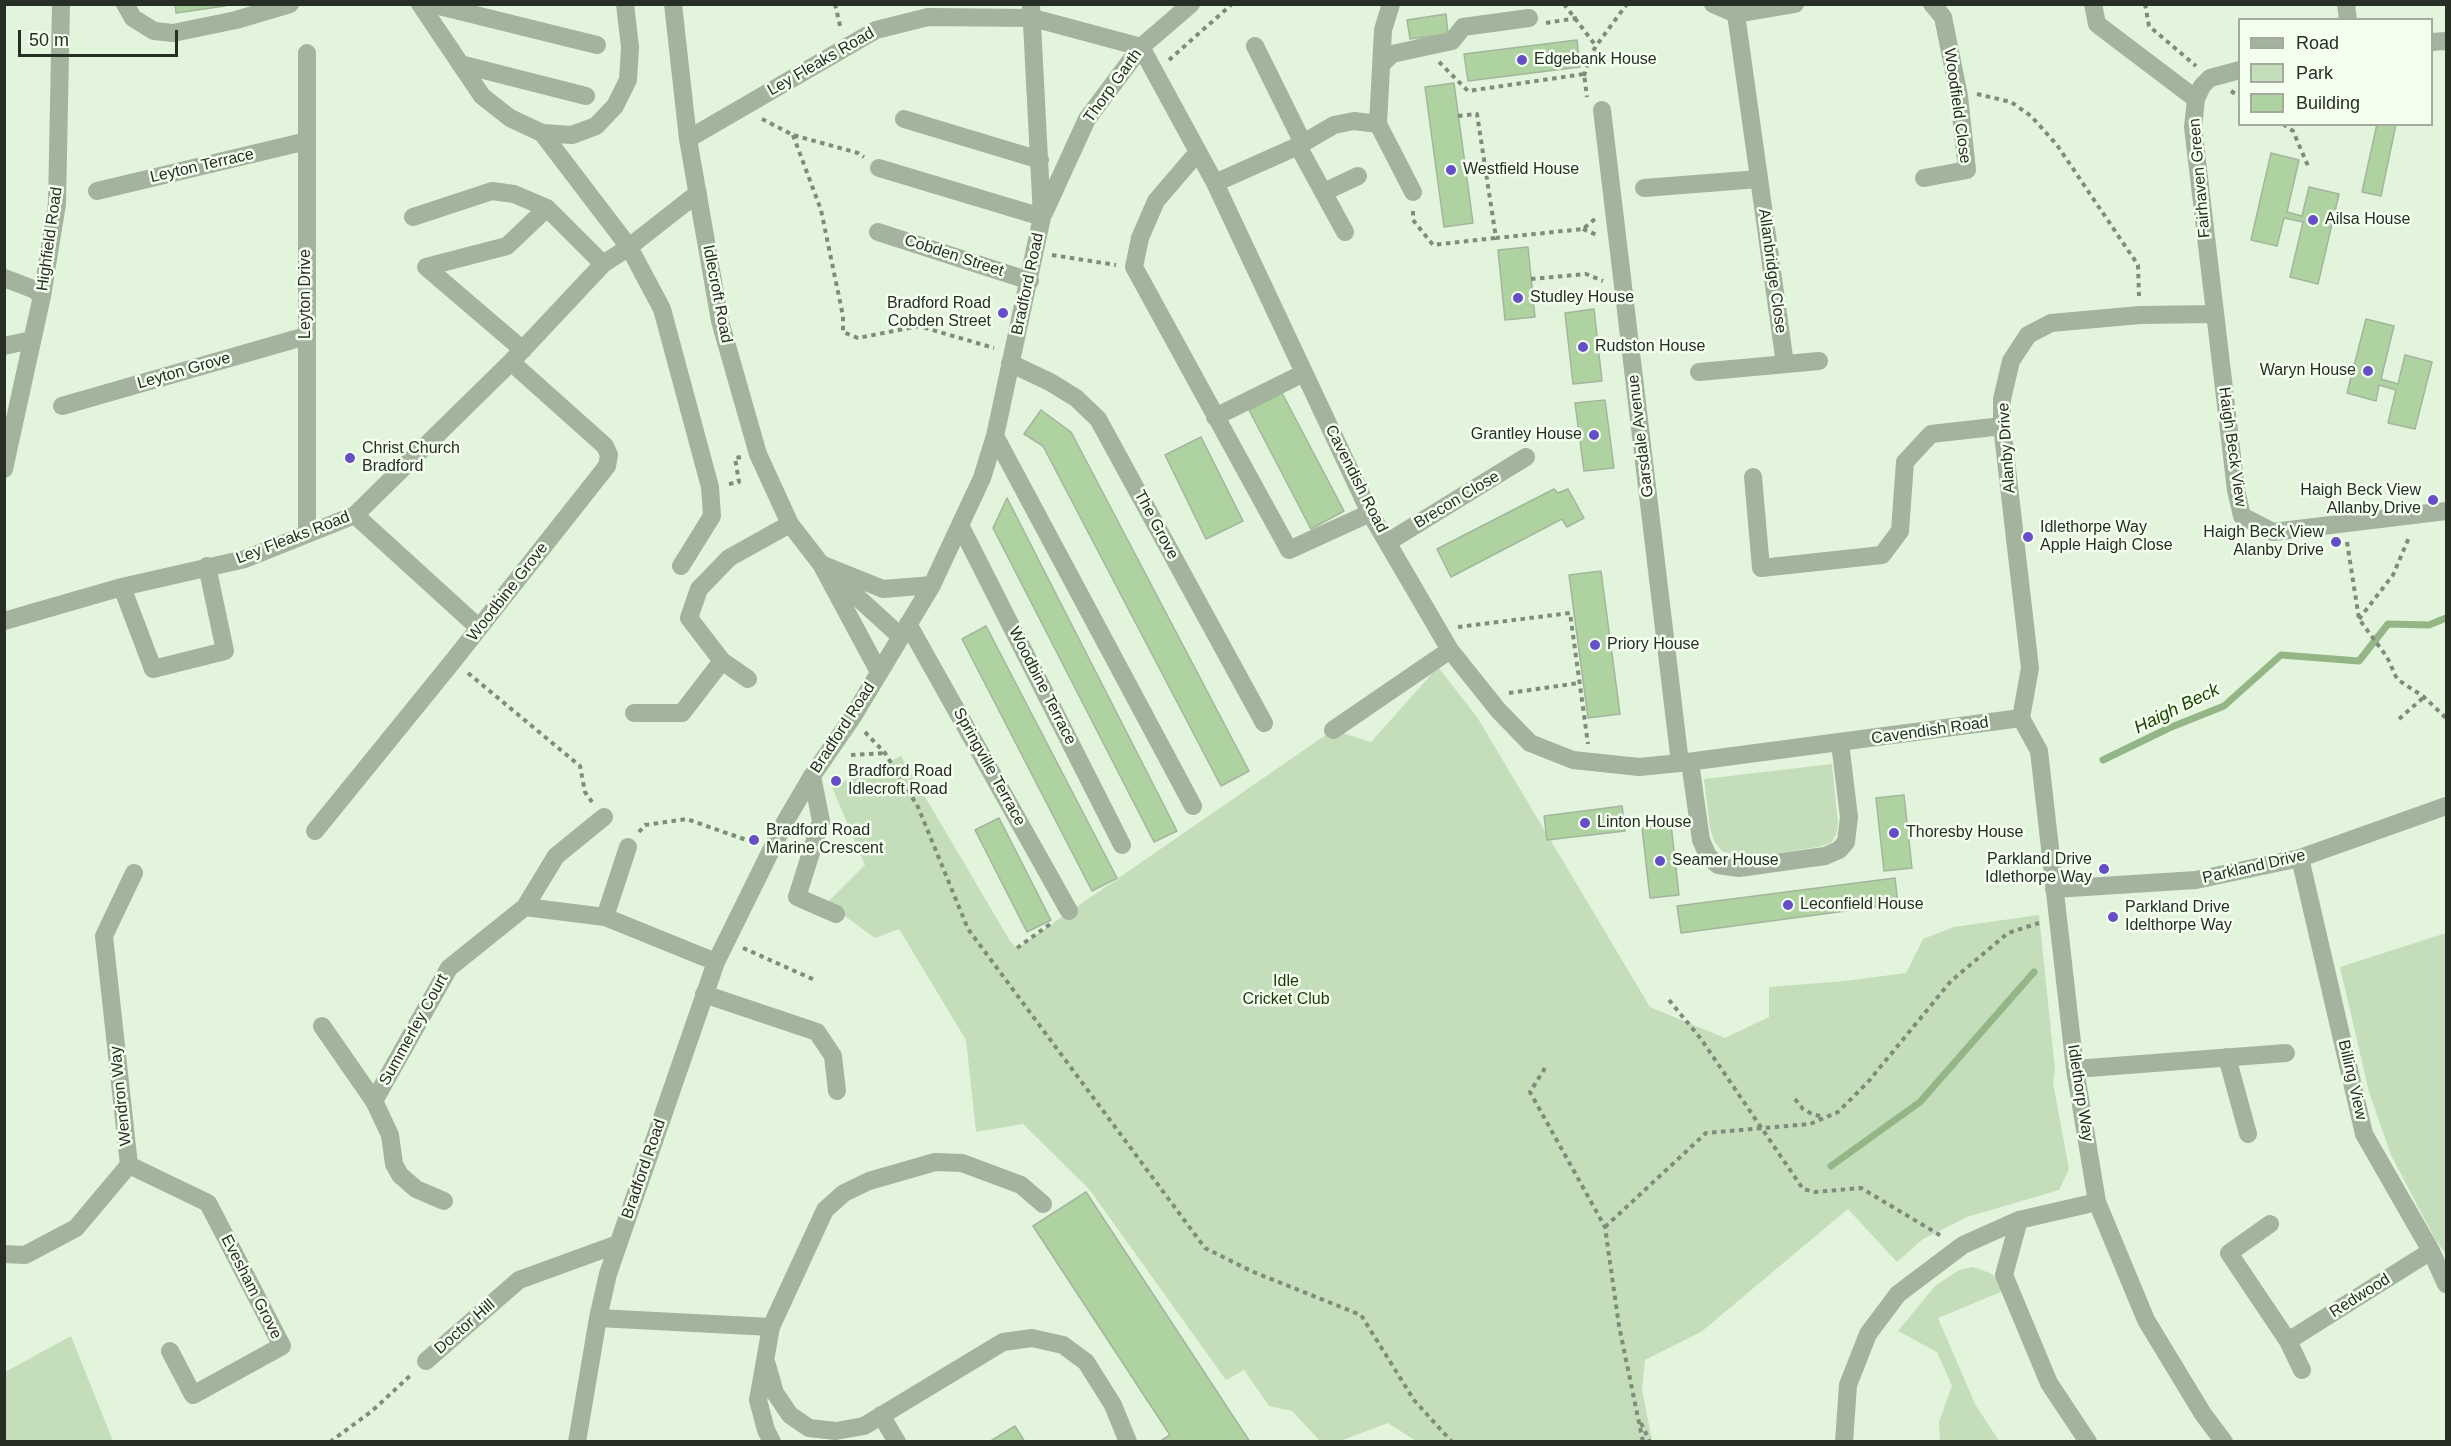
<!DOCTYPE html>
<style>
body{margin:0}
#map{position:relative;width:2451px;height:1446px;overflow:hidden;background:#e2f4db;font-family:Arial,sans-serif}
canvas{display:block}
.frame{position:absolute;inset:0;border:6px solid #272e24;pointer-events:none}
.legend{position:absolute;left:2238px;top:18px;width:195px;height:108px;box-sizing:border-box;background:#f4fff0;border:2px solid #a2ab9e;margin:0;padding:8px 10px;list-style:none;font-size:18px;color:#272e24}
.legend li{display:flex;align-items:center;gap:12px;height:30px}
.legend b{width:30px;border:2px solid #a2ab9e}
.scale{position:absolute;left:18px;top:30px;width:160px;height:27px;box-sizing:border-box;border:3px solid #272e24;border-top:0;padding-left:8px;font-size:18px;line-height:21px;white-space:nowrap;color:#272e24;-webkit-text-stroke:4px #f4fff0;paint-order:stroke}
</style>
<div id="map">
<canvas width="2451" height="1446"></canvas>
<div class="frame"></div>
<ul class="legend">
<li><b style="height:8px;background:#a3b39d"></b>Road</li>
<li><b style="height:16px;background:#c4debb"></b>Park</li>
<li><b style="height:16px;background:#afd2a1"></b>Building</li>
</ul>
<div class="scale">50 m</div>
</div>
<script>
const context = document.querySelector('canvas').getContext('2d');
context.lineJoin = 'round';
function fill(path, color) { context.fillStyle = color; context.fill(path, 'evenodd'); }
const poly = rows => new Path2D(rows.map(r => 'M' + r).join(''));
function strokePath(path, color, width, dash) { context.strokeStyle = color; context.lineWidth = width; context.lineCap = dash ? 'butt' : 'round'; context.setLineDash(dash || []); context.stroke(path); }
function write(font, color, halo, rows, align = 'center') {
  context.font = font + ' Arial,sans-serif'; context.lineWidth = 5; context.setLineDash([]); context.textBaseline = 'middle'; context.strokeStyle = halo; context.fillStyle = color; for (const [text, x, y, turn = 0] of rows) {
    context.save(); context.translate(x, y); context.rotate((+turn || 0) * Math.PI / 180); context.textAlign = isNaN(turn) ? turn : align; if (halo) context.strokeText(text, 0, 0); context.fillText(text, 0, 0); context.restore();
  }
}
fill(poly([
 [1438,667,1477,717,1650,1007,1725,1038,1769,1017,1769,987,1845,981,1906,973,1923,939,1954,927,2039,915,2055,1070,2053,1083,2069,1169,2059,1190,1967,1217,1923,1239,1897,1262,1848,1209,1701,1332,1645,1360,1642,1389,1652,1441,1416,1441,1388,1423,1340,1441,1320,1441,1292,1411,1269,1406,1244,1370,1226,1380,1089,1189,1023,1124,976,1132,966,1040,899,929,875,938,827,903,865,865,832,787,901,756,1010,941,1017,948,1333,730,1371,742],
 [1832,764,1838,824,1836,835,1831,843,1818,847,1763,855,1734,855,1722,851,1714,841,1710,828,1704,779],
 [2446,933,2446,1254,2435,1239,2391,1155,2369,1092,2340,967],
 [1973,1267,1990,1273,1999,1280,2003,1291,1938,1318,1975,1404,1999,1441,1940,1441,1939,1422,1952,1386,1937,1352,1898,1331,1935,1286,1959,1270],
 [71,1336,113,1441,5,1441,5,1372]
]), '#c4debb');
strokePath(poly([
 [2103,760,2169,728,2224,706,2281,655,2359,661,2388,624,2429,625,2446,618],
 [1831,1166,1920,1102,2034,972]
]), '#94b687', 7);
const building = poly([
 [175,4,225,4,225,6,176,13,175,4],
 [1446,14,1448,34,1410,39,1407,20,1446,14],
 [1577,40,1580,67,1468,81,1464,54,1577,40],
 [1454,83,1473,223,1444,227,1425,87,1454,83],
 [2377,124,2396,124,2381,196,2362,192,2377,124],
 [2271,153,2299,160,2287,212,2302,216,2309,187,2339,194,2318,284,2290,277,2303,222,2284,218,2277,246,2251,240,2271,153],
 [1528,247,1535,317,1505,320,1498,250,1528,247],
 [1594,309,1602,381,1573,384,1565,313,1594,309],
 [2366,319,2394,326,2381,379,2398,384,2405,355,2432,362,2415,429,2388,423,2396,390,2379,385,2376,401,2347,393,2366,319],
 [1282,393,1344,511,1311,529,1249,410,1282,393],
 [1605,400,1614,468,1584,471,1575,403,1605,400],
 [1041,410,1071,432,1249,771,1221,786,1043,446,1024,434,1041,410],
 [1201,437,1243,521,1206,539,1165,455,1201,437],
 [1554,489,1558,493,1568,489,1584,518,1567,527,1562,519,1451,577,1437,549,1554,489],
 [1007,498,1177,831,1154,842,993,528,1007,498],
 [1601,571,1620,714,1588,718,1569,575,1601,571],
 [986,626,1117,878,1092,891,962,639,986,626],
 [1904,795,1912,868,1884,871,1876,798,1904,795],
 [1622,806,1625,831,1547,840,1544,816,1622,806],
 [999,818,1051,920,1027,932,975,830,999,818],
 [1671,824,1679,895,1650,898,1642,828,1671,824],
 [1895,878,1898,904,1681,933,1677,906,1895,878],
 [1086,1192,1250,1442,1159,1442,1170,1435,1033,1226,1086,1192],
 [1015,1426,1025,1442,989,1442,1015,1426]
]);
fill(building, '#afd2a1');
strokePath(building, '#a4b59e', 1.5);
strokePath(poly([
 [835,4,841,30],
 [1564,4,1596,46],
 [2145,4,2149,26,2196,66],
 [1546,23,1577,18],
 [1169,60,1232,4],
 [1439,62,1468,91,1584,74,1587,97],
 [1584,76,1590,57,1596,46,1627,4],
 [2231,91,2240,97],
 [1977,94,2011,102,2031,116,2057,145,2138,265,2139,296],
 [1458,116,1477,114,1496,238,1583,229,1596,218],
 [762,119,793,135,858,153,864,157],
 [2283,124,2293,131,2308,166],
 [793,135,821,210,843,316,843,332,858,338,919,326,994,348],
 [1413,211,1413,220,1433,245,1496,238],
 [1583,229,1599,236],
 [1052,255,1116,265],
 [1531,279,1586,274,1603,281],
 [729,484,739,482,735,458,741,457],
 [2347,542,2359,619,2387,657,2397,679,2424,697,2446,718],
 [2359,619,2393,575,2410,535],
 [1458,627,1570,613,1588,744],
 [468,673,580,766,585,792,592,802],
 [1509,693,1579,683],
 [2399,719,2424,697],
 [865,732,885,753,918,807,968,929,1205,1248,1251,1271,1361,1315,1414,1400,1452,1442],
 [851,755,885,753],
 [639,832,645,825,687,819,755,843],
 [743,948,817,981],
 [1017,948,1053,922],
 [1669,1000,1701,1039,1803,1189,1815,1192,1861,1188,1943,1237],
 [1545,1068,1530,1092,1605,1227,1619,1326,1643,1442],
 [1795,1099,1803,1109,1812,1114,1824,1117],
 [1605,1227,1706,1133,1810,1124,1838,1112,1868,1082,1951,981,2008,933,2039,923],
 [1641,1423,1650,1442],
 [330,1442,372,1411,413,1373]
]), '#7f8c7b', 4, [4.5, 4.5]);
strokePath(poly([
 [125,4,133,18,154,31,173,33,236,20,290,4],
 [420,4,482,96,510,118,542,133,572,135,596,126,615,106,628,80,630,47,625,4],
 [431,4,597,45],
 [673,4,688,139,720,321,758,454,790,524,821,564,879,672],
 [1713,4,1736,14,1795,4],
 [2093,4,2097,24,2196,99],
 [2346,4,2348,20],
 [1736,14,1785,364],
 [2432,42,2446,41],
 [1255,46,1303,143],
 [307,53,307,534],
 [460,64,586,96],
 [1382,64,1392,54,1452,41,1463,27,1529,18],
 [2240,70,2210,78,2202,86,2196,99,2193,127,2236,490,2242,516,2273,532,2446,511],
 [1602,110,1680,763],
 [904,119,1040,160],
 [1378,124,1413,192],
 [542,133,629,247,662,309,710,487,712,516,681,566],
 [688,139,876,30,928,17,1033,18,1141,47,1215,183,1370,513,1450,650,1498,710,1530,743,1573,760,1639,767,1680,763,2021,718],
 [1298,146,1334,125,1354,121,1378,124,1383,30,1391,4],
 [1198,152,1156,201,1140,238,1134,267,1289,550,1370,513],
 [879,168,1042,217],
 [1924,178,1967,170,1959,96,1943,17,1932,4],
 [1215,183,1298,146,1345,232],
 [1644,188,1759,179],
 [97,191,307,141],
 [1324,192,1358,176],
 [1044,213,1087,119,1141,47,1191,4],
 [413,217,492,191,514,194,547,208],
 [878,232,1030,281],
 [4,278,33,289,42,296],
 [4,346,31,340],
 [523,350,426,267,507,246,547,208,603,264],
 [1010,363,1050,382,1076,398,1098,419,1264,723],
 [1699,372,1819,361],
 [62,406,306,336],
 [1215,417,1304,373],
 [995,436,1193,806],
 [4,469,42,296,57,204,61,4],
 [1753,477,1761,568,1882,555,1900,531,1905,462,1931,434,2002,426],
 [355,515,479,628],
 [961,527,1122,845],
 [1388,542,1526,457],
 [821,564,883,589,932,585],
 [832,574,900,636],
 [122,587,153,669,225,651,207,566],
 [4,621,122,587,245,559,355,515,511,362,603,264,629,247,698,193],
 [908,624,1069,911],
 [748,679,722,661,689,618,699,589,729,558,790,524],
 [634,713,682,713,722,661],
 [2021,718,2039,751,2075,1069,2097,1202,2146,1320,2203,1414,2224,1442],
 [2021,718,2030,668,2002,426,2002,399,2011,361,2028,335,2051,323,2140,315,2214,314],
 [1333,730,1450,650],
 [1690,762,1701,840,1708,856,1718,865,1739,868,1825,856,1839,850,1846,842,1849,817,1840,743],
 [812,776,821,821,797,897,836,914],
 [315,831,453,661,607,466,609,455,605,446,511,362],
 [2300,858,2364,1134,2431,1251,2446,1284],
 [2054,889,2196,880,2300,858,2446,806],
 [525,907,556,856,604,817],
 [605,917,628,847],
 [704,994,817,1032,833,1056,837,1091],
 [322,1026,374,1101,390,1135,394,1164,400,1175,416,1189,444,1201],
 [2227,1057,2248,1134],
 [2075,1069,2286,1053],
 [374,1101,449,968,525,907,605,917,716,962],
 [129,1165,208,1203,282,1346,193,1395,170,1351],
 [2019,1220,2004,1275,2049,1383,2088,1442],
 [2270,1224,2229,1253,2288,1341,2302,1370],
 [4,1254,25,1255,76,1228,129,1165,104,936,134,873],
 [598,1318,771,1327],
 [2288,1341,2431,1251],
 [426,1361,519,1280,618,1244],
 [767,1365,775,1393,790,1415,809,1428,836,1431,864,1426,1003,1342,1032,1338,1063,1345,1086,1362,1113,1405,1128,1442],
 [881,1415,897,1442],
 [577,1442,598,1318,608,1274,716,962,785,822,812,776,852,718,932,585,982,478,995,436,1042,217,1031,4],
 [772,1442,766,1430,758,1400,771,1327,825,1210,844,1193,869,1181,935,1162,962,1163,1021,1185,1043,1204],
 [1844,1442,1848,1385,1868,1334,1898,1294,1963,1245,2019,1220,2097,1202]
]), '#a3b39d', 18);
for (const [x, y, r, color] of [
 [1522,60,6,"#654ec7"],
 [1451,170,6,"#654ec7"],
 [2313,220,6,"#654ec7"],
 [1518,298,6,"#654ec7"],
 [1003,313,6,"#654ec7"],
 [1583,347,6,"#654ec7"],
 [2368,371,6,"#654ec7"],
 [1594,435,6,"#654ec7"],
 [350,458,6,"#654ec7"],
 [2433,500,6,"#654ec7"],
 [2028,537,6,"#654ec7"],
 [2336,542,6,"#654ec7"],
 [1595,645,6,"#654ec7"],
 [836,781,6,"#654ec7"],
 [1585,823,6,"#654ec7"],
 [1894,833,6,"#654ec7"],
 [754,840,6,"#654ec7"],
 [1660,861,6,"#654ec7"],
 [2104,869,6,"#654ec7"],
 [1788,905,6,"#654ec7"],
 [2113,917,6,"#654ec7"]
]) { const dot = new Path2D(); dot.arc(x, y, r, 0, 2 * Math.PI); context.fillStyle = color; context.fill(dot); strokePath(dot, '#f4fff0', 2); }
write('16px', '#272e24', '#f4fff0', [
 ["Edgebank House",1534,60],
 ["Westfield House",1463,170],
 ["Ailsa House",2325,220],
 ["Studley House",1530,298],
 ["Bradford Road",991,304,"right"],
 ["Cobden Street",991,322,"right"],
 ["Rudston House",1595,347],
 ["Waryn House",2356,371,"right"],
 ["Grantley House",1582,435,"right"],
 ["Christ Church",362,449],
 ["Bradford",362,467],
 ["Haigh Beck View",2421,491,"right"],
 ["Allanby Drive",2421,509,"right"],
 ["Idlethorpe Way",2040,528],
 ["Apple Haigh Close",2040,546],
 ["Haigh Beck View",2324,533,"right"],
 ["Alanby Drive",2324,551,"right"],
 ["Priory House",1607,645],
 ["Bradford Road",848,772],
 ["Idlecroft Road",848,790],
 ["Linton House",1597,823],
 ["Bradford Road",766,831],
 ["Marine Crescent",766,849],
 ["Thoresby House",1906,833],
 ["Parkland Drive",2092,860,"right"],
 ["Idlethorpe Way",2092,878,"right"],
 ["Seamer House",1672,861],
 ["Leconfield House",1800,905],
 ["Parkland Drive",2125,908],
 ["Idelthorpe Way",2125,926]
], 'left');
write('16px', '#272e24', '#f4fff0', [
 ["Ley Fleaks Road",821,62,-30],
 ["Thorp Garth",1113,86,-54],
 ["Woodfield Close",1957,106,82],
 ["Leyton Terrace",202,166,-13],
 ["Fairhaven Green",2200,178,-95],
 ["Highfield Road",50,239,-82],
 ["Cobden Street",954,256,18],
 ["Allanbridge Close",1772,271,82],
 ["Bradford Road",1028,284,-78],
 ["Leyton Drive",306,294,-90],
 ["Idlecroft Road",717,294,79],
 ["Leyton Grove",184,371,-16],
 ["Garsdale Avenue",1641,436,-97],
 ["Haigh Beck View",2232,447,82],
 ["Alanby Drive",2007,448,-94],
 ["Cavendish Road",1356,479,63],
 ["Brecon Close",1457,500,-31],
 ["The Grove",1156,525,62],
 ["Ley Fleaks Road",293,538,-21],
 ["Woodbine Grove",508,592,-52],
 ["Woodbine Terrace",1042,686,63],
 ["Bradford Road",843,728,-57],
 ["Cavendish Road",1930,731,-8],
 ["Springville Terrace",989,767,61],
 ["Parkland Drive",2254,867,-13],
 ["Summerley Court",414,1030,-61],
 ["Billing View",2352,1080,77],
 ["Idlethorp Way",2080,1093,81],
 ["Wendron Way",121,1096,-96],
 ["Bradford Road",644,1169,-71],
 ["Evesham Grove",251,1287,63],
 ["Redwood",2360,1296,-32],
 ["Doctor Hill",465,1327,-41]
]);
write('16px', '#183907', '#f4fff0', [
 ["Idle",1286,982],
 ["Cricket Club",1286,1000]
]);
write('italic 18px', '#1a4600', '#f4fff0', [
 ["Haigh Beck",2177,709,-26]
]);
</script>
